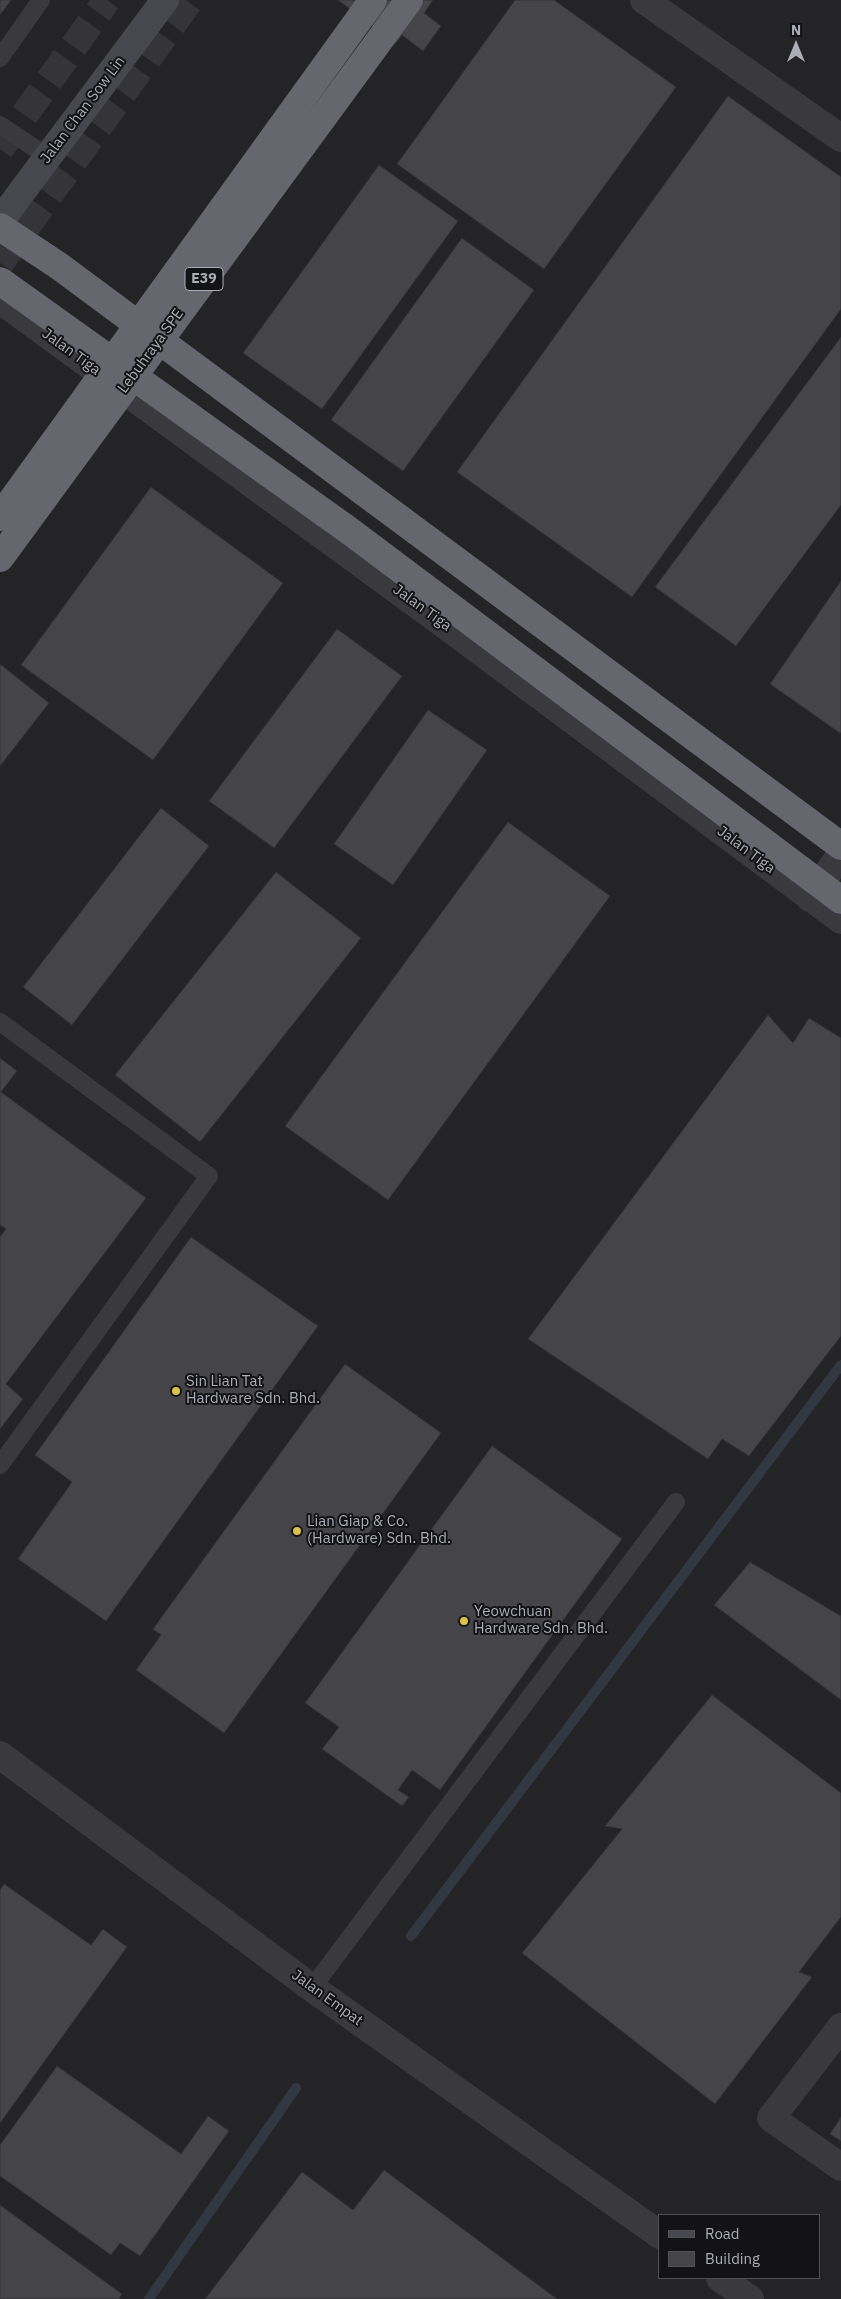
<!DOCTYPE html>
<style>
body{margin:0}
#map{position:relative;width:841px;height:2299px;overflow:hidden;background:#181719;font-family:"IBM Plex Sans",sans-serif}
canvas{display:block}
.legend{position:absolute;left:658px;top:2214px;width:162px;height:65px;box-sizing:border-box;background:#131214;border:1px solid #505055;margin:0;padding:6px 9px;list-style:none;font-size:15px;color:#abadb7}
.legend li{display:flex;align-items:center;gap:10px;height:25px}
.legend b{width:25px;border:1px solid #505055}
.north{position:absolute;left:771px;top:20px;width:50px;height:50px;-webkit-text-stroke:4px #131214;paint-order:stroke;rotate:0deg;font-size:14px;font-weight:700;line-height:20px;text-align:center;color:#abadb7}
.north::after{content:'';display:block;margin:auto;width:18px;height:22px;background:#abadb7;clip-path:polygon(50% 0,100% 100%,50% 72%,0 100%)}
</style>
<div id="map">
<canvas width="841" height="2299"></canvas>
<ul class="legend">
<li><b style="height:6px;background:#47484d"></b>Road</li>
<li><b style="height:14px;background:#454449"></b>Building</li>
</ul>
<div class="north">N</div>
</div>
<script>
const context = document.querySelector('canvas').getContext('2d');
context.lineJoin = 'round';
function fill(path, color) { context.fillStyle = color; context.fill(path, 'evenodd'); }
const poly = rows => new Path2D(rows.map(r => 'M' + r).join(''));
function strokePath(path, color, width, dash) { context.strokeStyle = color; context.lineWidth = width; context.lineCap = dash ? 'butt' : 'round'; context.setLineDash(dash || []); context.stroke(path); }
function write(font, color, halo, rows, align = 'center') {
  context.font = font + ' "IBM Plex Sans",sans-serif'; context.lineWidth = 4; context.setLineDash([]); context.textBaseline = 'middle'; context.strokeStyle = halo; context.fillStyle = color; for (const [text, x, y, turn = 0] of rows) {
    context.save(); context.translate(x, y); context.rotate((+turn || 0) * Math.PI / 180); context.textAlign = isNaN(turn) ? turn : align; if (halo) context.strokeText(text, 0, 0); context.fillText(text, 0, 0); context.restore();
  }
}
fill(poly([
 [0,0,841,0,841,2299,0,2299],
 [660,2215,820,2215,820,2278,660,2278]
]), '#242326');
strokePath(poly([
 [411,1936,841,1365],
 [149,2299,296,2088]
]), '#323841', 10);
const building = poly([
 [0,0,11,0,0,15,0,0],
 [338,0,433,0,424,13,441,26,423,51,402,35,396,43,338,0],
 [515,0,554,0,676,87,544,269,397,164,515,0],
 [728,96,841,177,841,309,632,597,457,472,728,96],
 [379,165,458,221,322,409,243,353,379,165],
 [462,238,534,290,403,471,331,420,462,238],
 [841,337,841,505,736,646,655,587,841,337],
 [151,487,283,583,153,760,21,665,151,487],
 [841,581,841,732,840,733,770,684,841,581],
 [337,629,402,676,274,848,209,801,337,629],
 [0,664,49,703,0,766,0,664],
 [428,710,487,750,393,885,334,844,428,710],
 [161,808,209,846,72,1025,23,987,161,808],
 [508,822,610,896,388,1200,285,1126,508,822],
 [276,872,361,938,200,1142,115,1075,276,872],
 [768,1015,793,1043,809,1018,841,1038,841,1336,749,1456,722,1439,708,1459,528,1339,768,1015],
 [0,1058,17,1071,1,1092,146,1198,6,1384,23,1399,0,1429,0,1237,6,1229,0,1225,0,1058],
 [191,1237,318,1326,106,1621,18,1559,72,1482,35,1455,191,1237],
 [345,1364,441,1433,224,1733,136,1670,161,1635,153,1629,345,1364],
 [492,1446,622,1539,440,1790,412,1770,398,1790,409,1797,402,1806,322,1749,339,1727,305,1703,492,1446],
 [750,1562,841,1616,841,1700,714,1605,750,1562],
 [712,1695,841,1793,841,1917,799,1972,812,1977,715,2104,522,1953,622,1829,605,1826,712,1695],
 [4,1884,91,1945,103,1929,127,1947,0,2123,0,1890,4,1884],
 [57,2066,181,2154,208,2116,229,2131,140,2256,120,2243,111,2255,0,2176,0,2145,57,2066],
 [841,2117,841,2141,830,2134,841,2117],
 [384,2170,557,2299,205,2299,302,2172,353,2210,384,2170],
 [0,2205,122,2294,119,2299,0,2299,0,2205]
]);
fill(building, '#454449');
strokePath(building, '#323235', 1);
strokePath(poly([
 [0,149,107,0],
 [0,263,190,0]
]), '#353539', 28, [28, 14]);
strokePath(poly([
 [0,58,41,0],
 [0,125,48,157],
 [0,1022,209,1176,0,1465],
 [312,1988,676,1502]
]), '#39393e', 18);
strokePath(poly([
 [644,0,841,138],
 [0,300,434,617,841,920],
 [810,898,841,854],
 [0,1755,312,1988,660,2235],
 [841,2027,771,2118,841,2167],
 [720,2278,750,2299]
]), '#39393e', 28);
strokePath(poly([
 [0,221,165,0]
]), '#47484d', 28);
strokePath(poly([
 [0,227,59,266,841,846],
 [0,281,351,532,841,900],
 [0,517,373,0],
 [0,558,409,0]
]), '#65666e', 28);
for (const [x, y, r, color] of [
 [176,1391,5,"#dec14a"],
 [297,1531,5,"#dec14a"],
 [464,1621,5,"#dec14a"]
]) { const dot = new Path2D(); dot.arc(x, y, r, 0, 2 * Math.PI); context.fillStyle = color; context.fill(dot); strokePath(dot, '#131214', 2); }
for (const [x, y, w] of [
 [204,279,38]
]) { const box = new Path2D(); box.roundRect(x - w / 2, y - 11.5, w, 23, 4); context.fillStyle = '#131214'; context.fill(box); strokePath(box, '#abadb7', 1); }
write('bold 14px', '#abadb7', null, [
 ["E39",204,279]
]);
write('15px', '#abadb7', '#131214', [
 ["Jalan Chan Sow Lin",83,110,-53],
 ["Lebuhraya SPE",151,351,-54],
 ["Jalan Tiga",71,352,36],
 ["Jalan Tiga",422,608,36],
 ["Jalan Tiga",746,850,37],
 ["Jalan Empat",327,1998,36]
]);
write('15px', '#abadb7', '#131214', [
 ["Sin Lian Tat",186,1382],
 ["Hardware Sdn. Bhd.",186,1399],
 ["Lian Giap & Co.",307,1522],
 ["(Hardware) Sdn. Bhd.",307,1539],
 ["Yeowchuan",474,1612],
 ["Hardware Sdn. Bhd.",474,1629]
], 'left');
</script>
